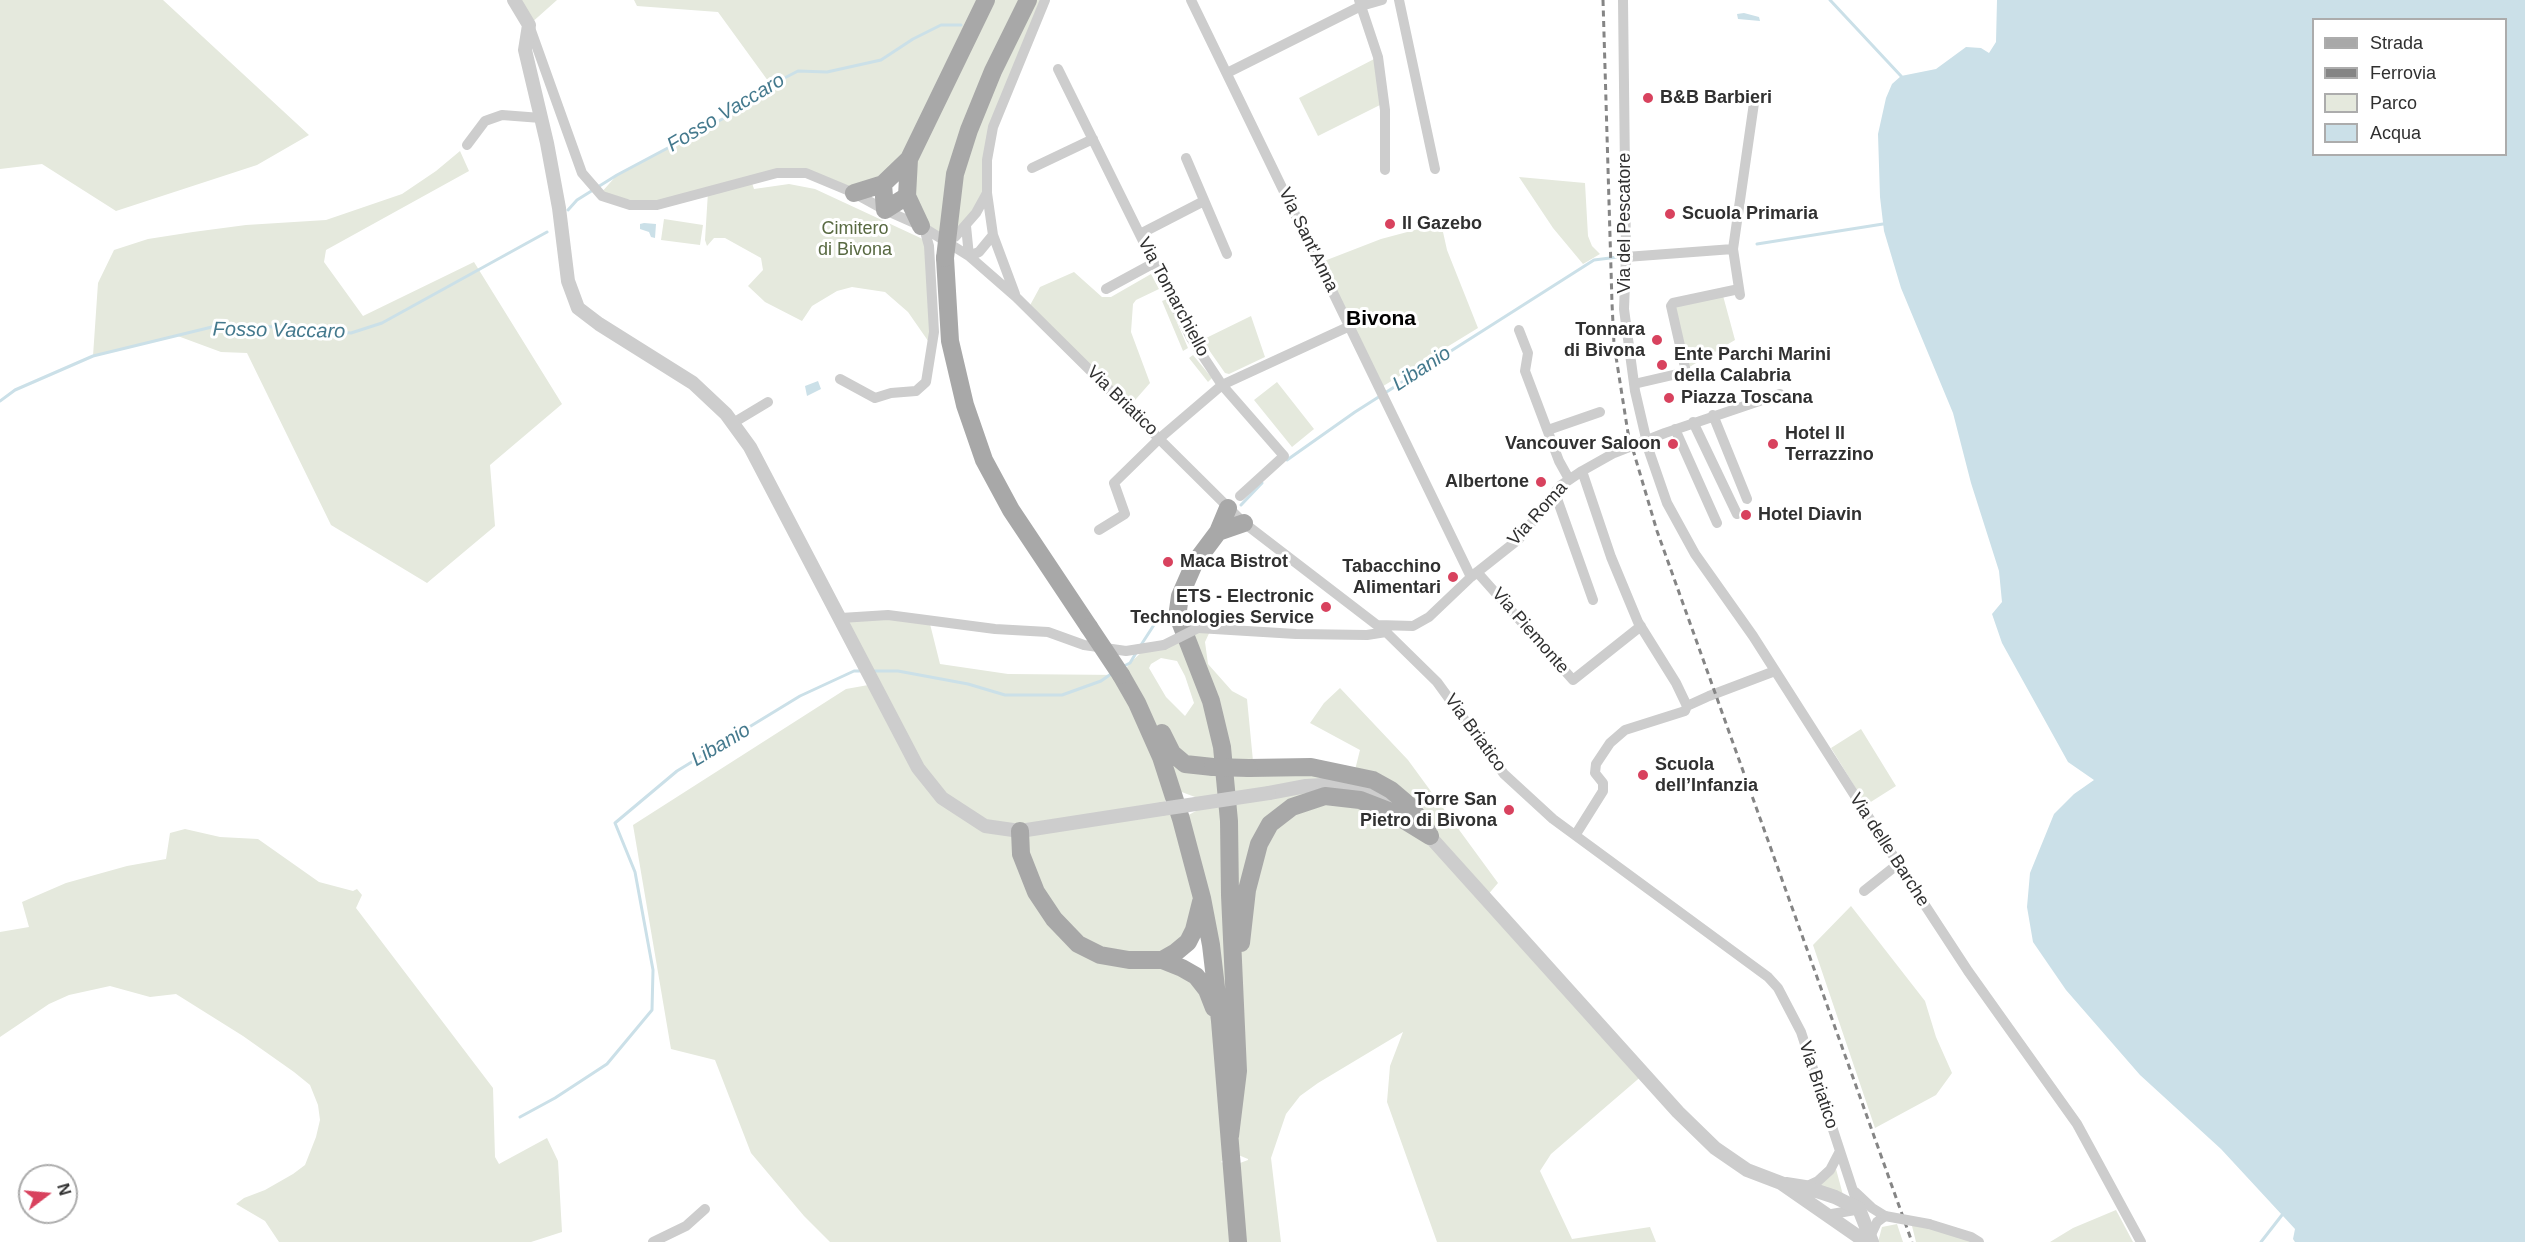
<!DOCTYPE html>
<meta charset="utf-8">
<style>
body{margin:0}
#map{position:relative;width:2525px;height:1242px;overflow:hidden;background:#fff;font-family:Helvetica,sans-serif}
canvas{display:block}
.legend{position:absolute;left:2312px;top:18px;width:195px;height:138px;box-sizing:border-box;background:#fff;border:2px solid #acacac;margin:0;padding:8px 10px;list-style:none;font-size:18px;color:#303030}
.legend li{display:flex;align-items:center;gap:12px;height:30px}
.legend b{width:30px;border:2px solid #acacac}
.north{position:absolute;left:18px;top:1164px;width:60px;height:60px;box-sizing:border-box;background:#fff;border:2px solid #acacac;border-radius:50%;rotate:74deg;font-size:16px;font-weight:700;line-height:24px;text-align:center;color:#303030}
.north::after{content:'';display:block;margin:auto;width:21px;height:27px;background:#d8425e;clip-path:polygon(50% 0,100% 100%,50% 72%,0 100%)}
</style>
<div id="map">
<canvas width="2525" height="1242"></canvas>
<ul class="legend">
<li><b style="height:8px;background:#a8a8a8"></b>Strada</li>
<li><b style="height:8px;background:#858585"></b>Ferrovia</li>
<li><b style="height:16px;background:#e5e9dd"></b>Parco</li>
<li><b style="height:16px;background:#cbe0e8"></b>Acqua</li>
</ul>
<div class="north">N</div>
</div>
<script>
const context = document.querySelector('canvas').getContext('2d');
context.lineJoin = 'round';
function fill(path, color) { context.fillStyle = color; context.fill(path, 'evenodd'); }
const poly = rows => new Path2D(rows.map(r => 'M' + r).join(''));
function strokePath(path, color, width, dash) { context.strokeStyle = color; context.lineWidth = width; context.lineCap = dash ? 'butt' : 'round'; context.setLineDash(dash || []); context.stroke(path); }
function write(font, color, halo, rows, align = 'center') {
  context.font = font + ' Helvetica,sans-serif'; context.lineWidth = 6; context.setLineDash([]); context.textBaseline = 'middle'; context.strokeStyle = halo; context.fillStyle = color; for (const [text, x, y, turn = 0] of rows) {
    context.save(); context.translate(x, y); context.rotate((+turn || 0) * Math.PI / 180); context.textAlign = isNaN(turn) ? turn : align; if (halo) context.strokeText(text, 0, 0); context.fillText(text, 0, 0); context.restore();
  }
}
fill(poly([
 [0,0,163,0,309,135,257,165,116,211,42,164,0,169],
 [514,0,557,0,529,25],
 [634,0,1045,0,993,127,987,193,955,237,921,226,909,160,854,193,806,173,751,180,754,189,789,184,815,189,927,241,933,348,908,312,885,292,852,287,837,291,812,306,802,321,765,302,748,286,763,270,761,258,725,238,714,238,707,246,705,240,708,192,657,205,600,194,617,175,726,117,771,85,718,12,637,6],
 [1378,57,1384,103,1318,136,1299,98],
 [460,151,469,171,326,250,324,262,363,316,474,262,562,404,490,465,495,526,427,583,331,525,247,353,221,352,175,335,93,356,98,283,114,250,148,239,193,232,246,225,326,220,402,194,436,171],
 [1519,177,1585,183,1588,236,1592,246,1600,254,1583,264,1553,228],
 [664,219,703,225,700,245,661,240],
 [1441,223,1447,250,1478,328,1380,388,1319,263,1381,239],
 [1074,272,1102,297,1111,297,1151,274,1159,289,1136,300,1133,304,1131,332,1150,383,1129,407,1028,309,1040,287],
 [1722,292,1735,340,1686,369,1673,303],
 [1167,299,1188,348,1183,351,1162,301],
 [1251,316,1265,357,1229,374,1225,373,1202,340],
 [1193,355,1212,378,1208,382,1189,358],
 [1277,382,1314,429,1292,447,1254,400],
 [841,618,929,620,940,664,1008,674,1121,675,1130,663,1146,648,1211,629,1205,642,1208,664,1232,691,1247,699,1253,761,1355,770,1360,750,1310,723,1324,703,1340,688,1408,760,1498,883,1486,897,1644,1074,1551,1154,1540,1171,1572,1239,1650,1227,1656,1242,1437,1242,1387,1102,1390,1066,1403,1032,1318,1083,1300,1096,1286,1114,1271,1158,1281,1242,830,1242,804,1216,751,1153,715,1060,671,1049,633,825,846,689,874,684],
 [1161,658,1177,661,1185,676,1194,703,1185,716,1166,697,1149,668,1151,664],
 [1171,788,1211,803,1181,819,1162,808],
 [1202,899,1207,990,1176,952],
 [1231,1152,1248,1159,1248,1160,1232,1166,1221,1162],
 [1861,729,1896,786,1866,805,1831,748],
 [185,829,220,837,258,839,319,882,353,891,357,889,362,895,356,908,493,1088,495,1157,499,1164,547,1138,558,1161,562,1232,531,1242,279,1242,265,1221,236,1204,244,1198,265,1190,293,1174,305,1165,316,1137,320,1120,318,1105,310,1085,294,1072,243,1036,176,994,150,997,110,986,69,995,49,1004,0,1037,0,932,29,927,22,902,66,883,127,866,166,859,170,833],
 [1851,906,1925,1001,1936,1037,1952,1073,1936,1095,1875,1128,1813,945],
 [1836,1169,1843,1195,1814,1187],
 [2116,1210,2133,1242,2050,1242,2073,1228],
 [1897,1224,1903,1242,1878,1242,1882,1227],
 [1929,1224,1972,1242,1916,1242,1912,1226]
]), '#e5e9dd');
fill(poly([
 [1997,0,2525,0,2525,1242,2295,1242,2293,1239,2295,1229,2221,1149,2140,1075,2066,990,2033,942,2027,907,2030,873,2054,814,2074,794,2094,780,2068,762,2002,643,1992,614,2002,602,1999,571,1971,483,1953,413,1901,288,1884,231,1880,197,1878,134,1886,98,1892,84,1901,76,1936,69,1966,47,1981,48,1989,53,1996,42],
 [2314,20,2506,20,2506,154,2314,154],
 [1744,13,1759,17,1760,21,1738,19,1737,14],
 [644,223,656,224,655,238,651,237,649,232,640,229,640,224],
 [818,381,821,389,807,396,805,386]
]), '#cbe0e8');
strokePath(poly([
 [1830,0,1901,76],
 [568,210,577,200,617,175,726,117,771,85,798,71,827,72,881,60,913,39,941,25,961,25],
 [1757,244,1883,224],
 [0,401,15,390,93,356,216,326,261,326,351,333,382,323,547,232],
 [1287,460,1355,412,1594,260,1618,257],
 [1241,505,1262,483],
 [1141,645,1161,614],
 [1122,667,1130,663,1136,653],
 [873,671,898,671,968,684,1005,695,1062,695,1101,681,1111,674],
 [520,1117,555,1098,607,1064,652,1010,653,970,635,872,615,823,677,771,800,696,854,671,864,671],
 [2261,1242,2282,1215]
]), '#cbe0e8', 3);
strokePath(poly([
 [1191,0,1471,577],
 [1359,0,1378,57,1385,110,1385,170],
 [1399,0,1435,169],
 [1623,0,1626,257,1624,309,1635,391,1649,451,1667,503,1695,554,1753,636,1915,890,1968,971,2077,1124,2141,1242],
 [529,25,582,173,602,196,630,205,657,205,777,173,806,173,854,193,885,210,921,226,969,256,1016,297,1244,523,1386,632,1437,682,1504,774,1553,819,1768,977,1778,988,1801,1032,1859,1209],
 [1058,69,1191,338,1222,385,1284,456,1240,496],
 [1227,73,1361,6,1382,0],
 [467,145,485,121,502,115,541,118],
 [1186,158,1227,254],
 [1032,168,1093,139],
 [966,226,969,256],
 [1140,234,1204,201],
 [944,236,955,237,976,213,987,193],
 [1733,249,1755,96],
 [969,256,979,252,993,235],
 [1626,257,1733,249,1740,295],
 [1106,289,1154,263],
 [1015,294,993,235,987,193,987,160,993,127,1045,0],
 [1519,330,1528,353,1525,371,1559,461,1569,479],
 [840,379,875,398,891,393,916,391,926,382,934,332,929,246,924,228],
 [1634,384,1686,372,1671,306,1673,303,1739,289],
 [1713,415,1747,499],
 [1693,422,1737,514],
 [733,423,768,402],
 [1675,429,1717,523],
 [1548,430,1600,412],
 [1555,493,1593,600],
 [1099,530,1125,514,1114,483,1160,438,1222,385,1350,326],
 [1477,572,1573,680,1641,626],
 [841,618,888,615,995,629,1048,632,1084,645,1126,651,1164,645],
 [1378,625,1413,626,1429,617,1471,577,1519,539,1560,486,1582,471,1614,453,1665,433,1780,394],
 [1198,628,1296,634,1367,635,1386,632],
 [1687,706,1709,696,1775,671],
 [1576,834,1603,791,1603,783,1595,773,1596,764,1610,743,1625,730,1685,711,1687,706,1676,683,1638,622,1611,557,1582,471],
 [1864,891,1898,864],
 [1805,1187,1818,1181,1830,1170,1840,1151],
 [1855,1192,1872,1208,1885,1216,1877,1222,1870,1237],
 [1826,1215,1861,1209],
 [1929,1224,1971,1237,1979,1242],
 [653,1242,686,1226,705,1209]
]), '#cdcdcd', 10);
strokePath(poly([
 [514,0,529,25,525,50,547,143,559,208,568,281,578,308,599,324,693,383,726,414,750,447,918,768,942,798,985,826,1020,831,1162,809],
 [1269,793,1306,786,1339,784,1358,787,1375,793,1406,813],
 [1424,830,1678,1112,1715,1148,1747,1170,1781,1183,1866,1242],
 [1786,1184,1805,1187,1835,1197,1859,1209,1872,1242]
]), '#cdcdcd', 14);
strokePath(poly([
 [909,159,907,196,921,226],
 [883,184,885,210,907,196],
 [854,193,883,184,909,159,986,0],
 [945,258,950,341,965,405,984,460,1011,510,1089,627],
 [1228,508,1218,532,1194,564,1180,596,1178,610,1181,624,1211,701,1222,747,1229,821,1230,895,1238,1071,1230,1136],
 [1218,532,1244,523],
 [1121,675,1137,703,1161,757,1181,819,1202,898,1211,945,1220,1021,1238,1242],
 [1162,733,1172,753,1185,764,1213,767],
 [1249,768,1311,767,1373,780,1391,790,1411,807,1428,832],
 [1020,831,1021,854,1036,892,1054,919,1078,944,1100,955,1129,960,1162,960,1182,968,1196,976,1207,990,1214,1008],
 [1241,943,1247,890,1259,844,1270,824,1292,807,1325,796,1360,800,1391,812,1430,836],
 [1162,960,1176,952,1188,942,1194,930,1201,902]
]), '#a8a8a8', 18);
strokePath(poly([
 [1603,0,1612,303,1614,344,1628,433,1657,531,1912,1242]
]), '#858585', 3, [6, 4.5]);
strokePath(poly([
 [1164,645,1198,628],
 [1885,1216,1929,1224]
]), '#cdcdcd', 10);
strokePath(poly([
 [1162,809,1269,793]
]), '#cdcdcd', 14);
strokePath(poly([
 [945,258,955,174,969,130,993,71,1028,0],
 [1089,627,1121,675],
 [1213,767,1249,768]
]), '#a8a8a8', 18);
for (const [x, y, r, color] of [
 [1648,98,6,"#d8425e"],
 [1670,214,6,"#d8425e"],
 [1390,224,6,"#d8425e"],
 [1657,340,6,"#d8425e"],
 [1662,365,6,"#d8425e"],
 [1669,398,6,"#d8425e"],
 [1673,444,6,"#d8425e"],
 [1773,444,6,"#d8425e"],
 [1541,482,6,"#d8425e"],
 [1746,515,6,"#d8425e"],
 [1168,562,6,"#d8425e"],
 [1453,577,6,"#d8425e"],
 [1326,607,6,"#d8425e"],
 [1643,775,6,"#d8425e"],
 [1509,810,6,"#d8425e"]
]) { const dot = new Path2D(); dot.arc(x, y, r, 0, 2 * Math.PI); context.fillStyle = color; context.fill(dot); strokePath(dot, '#fff', 2); }
write('bold 18px', '#303030', '#fff', [
 ["B&B Barbieri",1660,98],
 ["Scuola Primaria",1682,214],
 ["Il Gazebo",1402,224],
 ["Tonnara",1645,330,"right"],
 ["di Bivona",1645,351,"right"],
 ["Ente Parchi Marini",1674,355],
 ["della Calabria",1674,376],
 ["Piazza Toscana",1681,398],
 ["Hotel Il",1785,434],
 ["Terrazzino",1785,455],
 ["Vancouver Saloon",1661,444,"right"],
 ["Albertone",1529,482,"right"],
 ["Hotel Diavin",1758,515],
 ["Maca Bistrot",1180,562],
 ["Tabacchino",1441,567,"right"],
 ["Alimentari",1441,588,"right"],
 ["ETS - Electronic",1314,597,"right"],
 ["Technologies Service",1314,618,"right"],
 ["Scuola",1655,765],
 ["dell’Infanzia",1655,786],
 ["Torre San",1497,800,"right"],
 ["Pietro di Bivona",1497,821,"right"]
], 'left');
write('18px', '#303030', '#fff', [
 ["Via del Pescatore",1625,223,-90],
 ["Via Sant'Anna",1308,240,64],
 ["Via Tomarchiello",1173,297,62],
 ["Via Briatico",1122,401,44],
 ["Via Roma",1538,514,-48],
 ["Via Piemonte",1530,631,49],
 ["Via Briatico",1475,733,54],
 ["Via delle Barche",1889,850,57],
 ["Via Briatico",1818,1085,72]
]);
write('18px', '#586941', '#fff', [
 ["Cimitero",855,229],
 ["di Bivona",855,250]
]);
write('italic 20px', '#44798d', '#fff', [
 ["Fosso Vaccaro",726,113,-31],
 ["Fosso Vaccaro",279,331,1],
 ["Libanio",1422,369,-33],
 ["Libanio",721,745,-31]
]);
write('bold 21px', '#000', '#fff', [
 ["Bivona",1381,319]
]);
</script>
